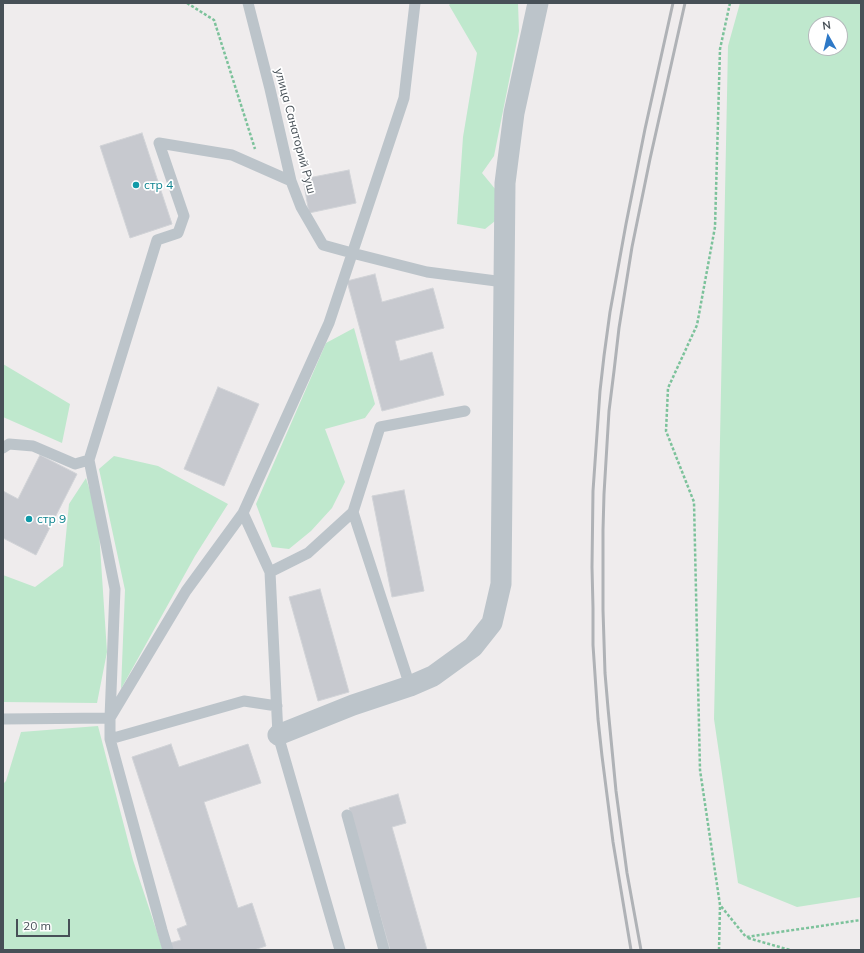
<!DOCTYPE html>
<meta charset="utf-8">
<style>
body{margin:0}
#map{position:relative;width:864px;height:953px;overflow:hidden;background:#efeced;font-family:Mulish,sans-serif}
canvas{display:block}
.frame{position:absolute;inset:0;border:4px solid #475057;pointer-events:none}
.north{position:absolute;left:808px;top:16px;width:40px;height:40px;box-sizing:border-box;background:#fff;border:1px solid #b5b9bc;border-radius:50%;rotate:352deg;font-size:11px;font-weight:700;line-height:16px;text-align:center;color:#475057}
.north::after{content:'';display:block;margin:auto;width:14px;height:18px;background:#2e79c7;clip-path:polygon(50% 0,100% 100%,50% 72%,0 100%)}
.scale{position:absolute;left:16px;top:919px;width:54px;height:18px;box-sizing:border-box;border:2px solid #475057;border-top:0;padding-left:5px;font-size:12px;line-height:14px;white-space:nowrap;color:#475057;-webkit-text-stroke:3px #fff;paint-order:stroke}
</style>
<div id="map">
<canvas width="864" height="953"></canvas>
<div class="frame"></div>
<div class="north">N</div>
<div class="scale">20 m</div>
</div>
<script>
const context = document.querySelector('canvas').getContext('2d');
context.lineJoin = 'round';
function fill(path, color) { context.fillStyle = color; context.fill(path, 'evenodd'); }
const poly = rows => new Path2D(rows.map(r => 'M' + r).join(''));
function strokePath(path, color, width, dash) { context.strokeStyle = color; context.lineWidth = width; context.lineCap = dash ? 'butt' : 'round'; context.setLineDash(dash || []); context.stroke(path); }
function write(font, color, halo, rows, align = 'center') {
  context.font = font + ' Mulish,sans-serif'; context.lineWidth = 3.5; context.setLineDash([]); context.textBaseline = 'middle'; context.strokeStyle = halo; context.fillStyle = color; for (const [text, x, y, turn = 0] of rows) {
    context.save(); context.translate(x, y); context.rotate((+turn || 0) * Math.PI / 180); context.textAlign = isNaN(turn) ? turn : align; if (halo) context.strokeText(text, 0, 0); context.fillText(text, 0, 0); context.restore();
  }
}
fill(poly([
 [451,3,518,3,519,31,494,156,482,173,496,190,500,217,485,229,457,224,463,137,477,53,449,5],
 [740,3,861,3,861,897,797,907,738,883,714,719,718,537,728,46],
 [816,24,840,24,840,48,816,48],
 [354,328,375,404,365,418,325,429,345,482,332,508,311,531,289,549,272,547,256,504,326,343],
 [3,364,70,404,62,443,3,417],
 [114,456,158,466,228,504,195,556,121,689,125,590,99,469],
 [86,478,98,516,107,652,97,703,3,702,3,575,35,587,63,566,69,504],
 [98,726,133,860,163,950,3,950,3,784,6,781,21,732]
]), '#bfe8cd');
const building = poly([
 [142,133,172,224,130,238,100,146,142,133],
 [349,170,356,203,309,213,303,179,349,170],
 [375,274,382,302,433,288,444,328,395,341,400,361,432,352,444,395,382,411,347,281,375,274],
 [218,387,259,404,224,486,184,469,218,387],
 [40,455,77,474,36,555,3,538,3,491,18,499,40,455],
 [404,490,424,591,392,597,372,496,404,490],
 [320,589,349,692,318,701,289,597,320,589],
 [171,744,179,767,248,744,261,783,204,802,238,908,252,903,266,946,254,950,172,950,170,943,181,940,177,929,187,925,132,757,171,744],
 [398,794,406,823,392,827,427,950,390,950,349,808,398,794]
]);
fill(building, '#c7c9cf');
strokePath(building, '#d1d3d7', 1);
strokePath(poly([
 [187,3,214,20,255,149],
 [730,3,720,49,715,227,697,325,668,388,666,431,694,502,700,770,720,905,746,937,861,920],
 [748,938,790,950],
 [719,950,720,905]
]), '#7cc29b', 2.5, [3, 2]);
strokePath(poly([
 [248,3,270,89,291,181,301,207,323,245,352,253,427,272,504,282],
 [3,448,9,444,33,446,75,464,89,460],
 [353,512,410,686],
 [243,513,270,572,278,735,340,950],
 [270,572,308,553,353,512,380,427,465,411],
 [3,719,110,718,115,589,89,460,157,240,178,233,184,216,159,143,232,155,291,181],
 [110,739,244,701,277,706],
 [347,815,384,950],
 [168,950,162,930,110,739,110,718,186,591,243,513,329,323,404,98,415,3]
]), '#bcc4ca', 11);
strokePath(poly([
 [278,735,353,705,410,686,433,676,473,647,492,623,501,584,505,183,514,113,538,3]
]), '#bcc4ca', 21);
strokePath(poly([
 [631,950,613,842,602,756,598,719,593,645,593,608,592,567,593,491,600,391,604,356,610,312,626,224,645,129,673,3],
 [641,950,627,873,616,791,608,708,605,673,603,610,603,530,604,494,609,411,614,371,619,328,632,247,650,159,685,3]
]), '#afb2b6', 3);
for (const [x, y, r, color] of [
 [136,185,4,"#0f9aa8"],
 [29,519,4,"#0f9aa8"]
]) { const dot = new Path2D(); dot.arc(x, y, r, 0, 2 * Math.PI); context.fillStyle = color; context.fill(dot); strokePath(dot, '#fff', 1.5); }
write('12px', '#475057', '#fff', [
 ["улица Санаторий Руш",295,131,75]
]);
write('12px', '#0d838f', '#fff', [
 ["стр 4",144,185],
 ["стр 9",37,519]
], 'left');
</script>
